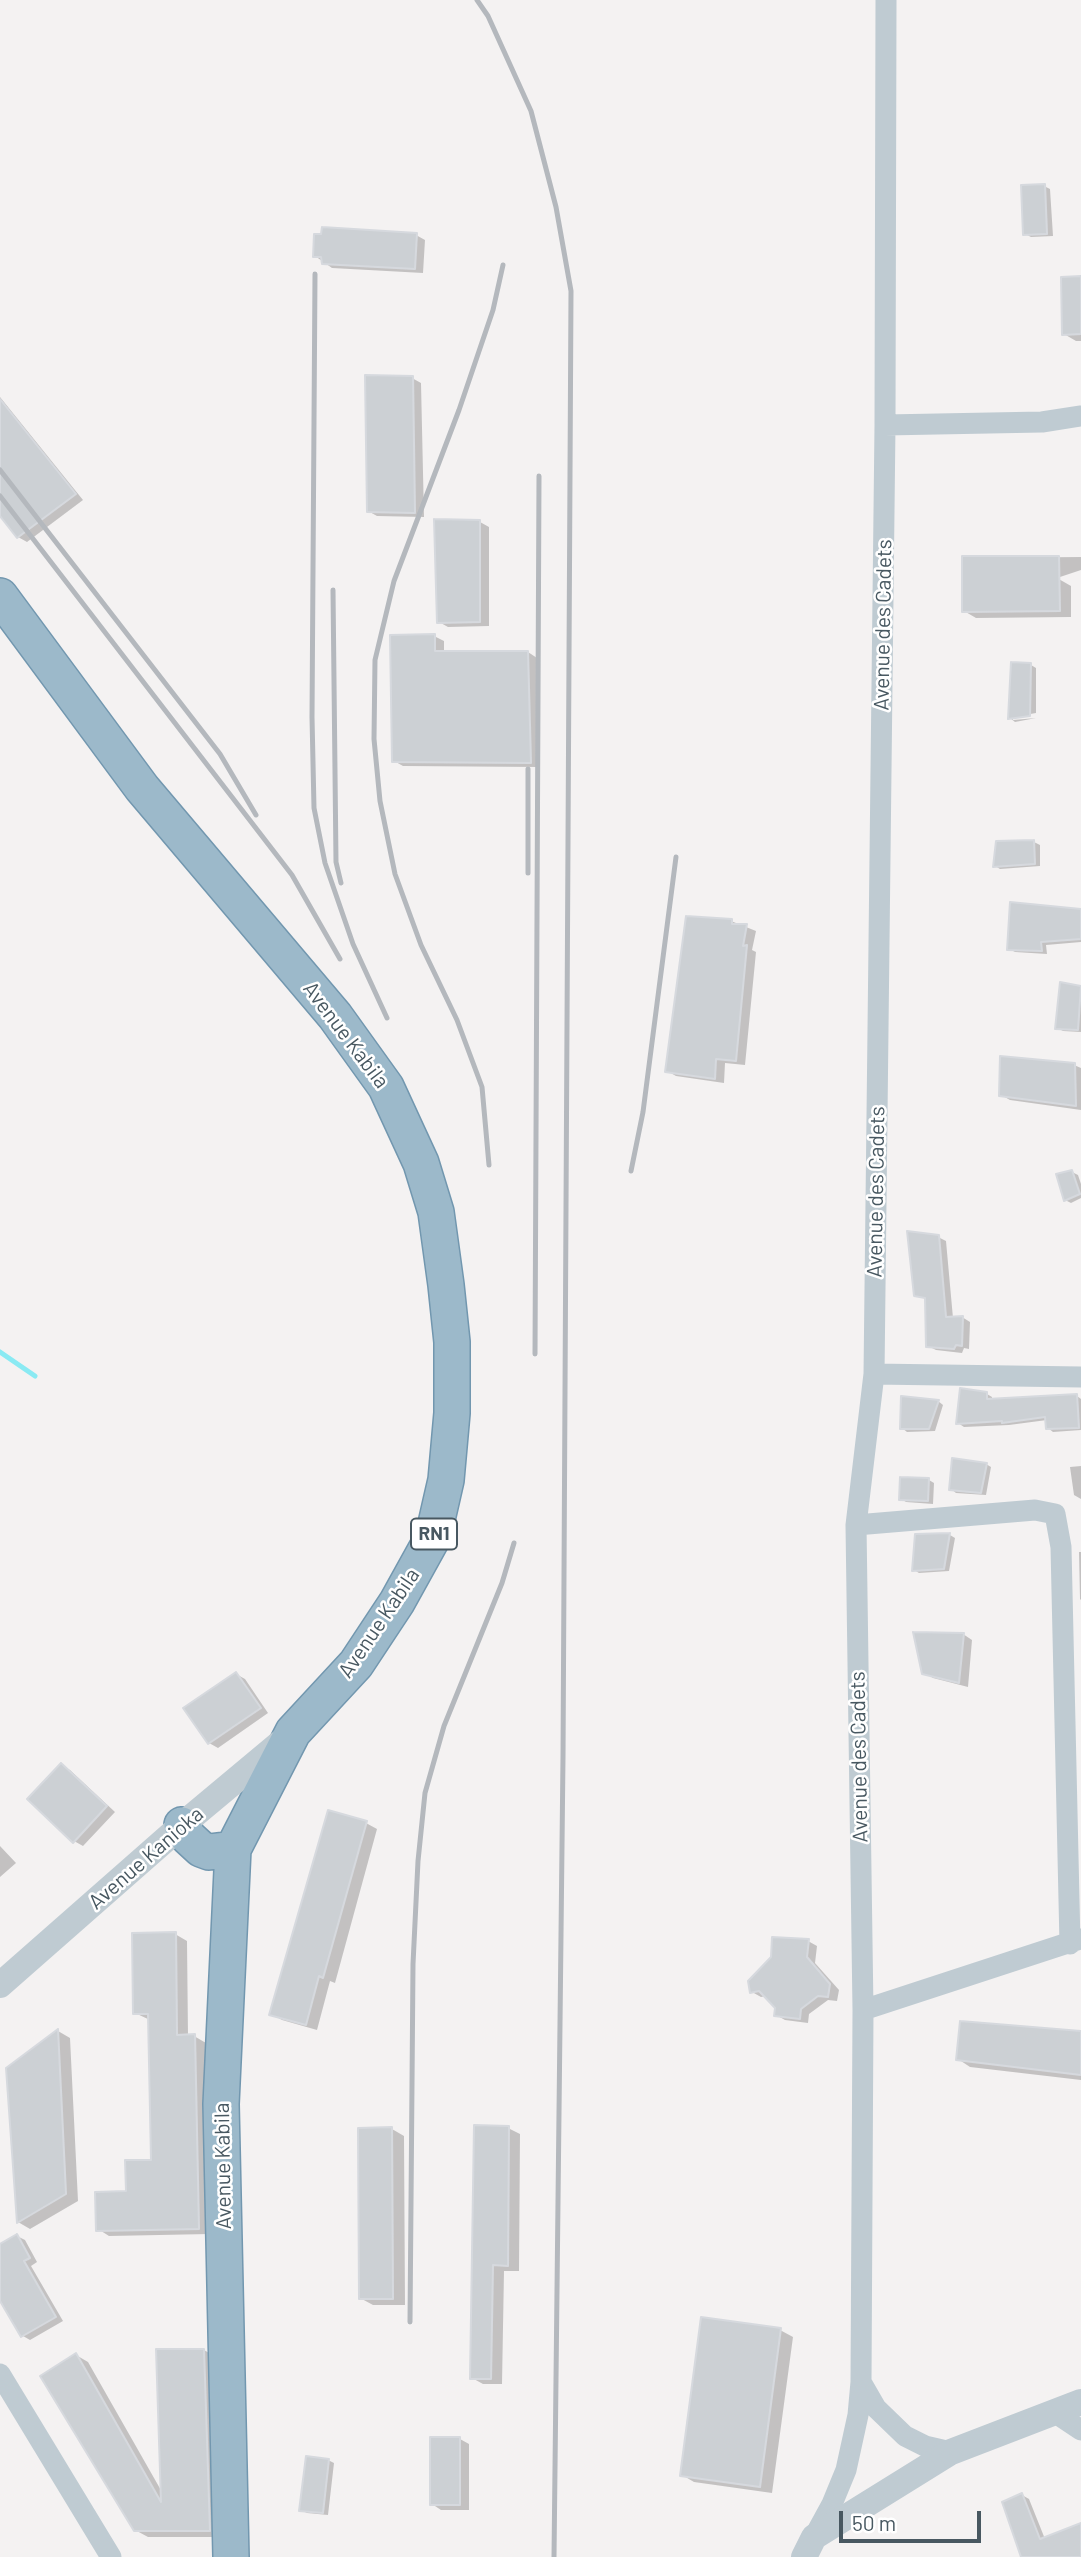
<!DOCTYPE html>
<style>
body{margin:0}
#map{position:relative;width:1081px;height:2557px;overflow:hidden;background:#f4f2f2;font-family:Barlow,sans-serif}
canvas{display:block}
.scale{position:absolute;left:839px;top:2511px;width:142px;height:32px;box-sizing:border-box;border:4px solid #485861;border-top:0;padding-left:9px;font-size:21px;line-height:24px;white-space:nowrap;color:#485861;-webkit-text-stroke:5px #fff;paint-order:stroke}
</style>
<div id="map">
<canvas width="1081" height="2557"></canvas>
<div class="scale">50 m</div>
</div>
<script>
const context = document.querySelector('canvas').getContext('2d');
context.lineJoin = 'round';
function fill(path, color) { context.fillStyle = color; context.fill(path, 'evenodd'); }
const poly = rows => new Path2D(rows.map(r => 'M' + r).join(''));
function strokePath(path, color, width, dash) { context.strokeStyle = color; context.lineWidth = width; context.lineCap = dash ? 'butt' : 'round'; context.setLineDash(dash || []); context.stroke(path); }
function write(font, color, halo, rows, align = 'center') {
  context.font = font + ' Barlow,sans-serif'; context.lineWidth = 5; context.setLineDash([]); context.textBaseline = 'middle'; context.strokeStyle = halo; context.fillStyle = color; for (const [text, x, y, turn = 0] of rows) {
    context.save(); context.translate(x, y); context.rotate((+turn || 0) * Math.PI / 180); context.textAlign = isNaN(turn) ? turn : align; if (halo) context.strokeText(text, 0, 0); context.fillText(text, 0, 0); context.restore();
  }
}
fill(poly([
 [1044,186,1050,189,1053,236,1031,237,1025,234],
 [416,235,425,240,423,273,332,268,315,256],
 [1081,278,1081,341,1076,341,1064,334],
 [412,378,421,383,424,517,377,516,368,511],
 [0,397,83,500,27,542,18,537,0,514],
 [480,522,489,527,489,626,448,627,439,622],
 [1081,557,1081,570,1057,578,1071,586,1071,617,976,618,964,611,963,558],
 [434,636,444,641,444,653,528,652,537,658,539,767,403,766,394,761],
 [1031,665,1036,668,1036,713,1013,717,1013,720,1036,718,1015,722,1010,718],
 [1034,842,1040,845,1040,866,1000,869,995,866],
 [1081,911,1081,942,1046,945,1047,954,1015,952,1009,949],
 [731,921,756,931,752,950,756,952,745,1065,725,1063,724,1083,676,1076,667,1071],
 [1061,984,1081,988,1081,1032,1063,1031,1057,1028],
 [1074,1065,1081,1068,1081,1110,1010,1100,1001,1095],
 [1072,1172,1078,1175,1081,1184,1081,1198,1071,1203,1065,1200],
 [938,1237,946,1241,953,1318,962,1317,970,1322,969,1349,964,1348,962,1353,936,1350,928,1346,927,1300,916,1294],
 [987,1394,992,1397,992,1401,1077,1396,1081,1399,1081,1430,1053,1432,1048,1428,1047,1420,1009,1425,964,1427,958,1423],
 [938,1401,943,1405,935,1431,907,1432,902,1428],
 [986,1464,991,1467,986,1495,956,1493,951,1489],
 [1081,1466,1081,1499,1074,1495,1070,1467],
 [929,1480,934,1483,933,1504,906,1502,901,1499],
 [950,1535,955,1538,949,1571,919,1573,914,1570],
 [1079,1552,1081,1552,1081,1600,1080,1599],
 [963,1634,972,1640,968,1687,933,1678,923,1672],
 [236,1674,245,1679,268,1713,218,1748,209,1743],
 [61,1765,70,1770,115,1812,83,1846,74,1841],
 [366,1823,377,1829,335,1983,330,1981,317,2030,282,2020,271,2014],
 [0,1846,16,1863,0,1877],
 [175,1934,187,1941,188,2036,194,2036,206,2043,210,2234,109,2236,98,2229,153,2161,150,2020,135,2013],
 [808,1941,817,1946,815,1963,839,1990,837,2001,828,2000,809,2014,808,2023,785,2020,776,2015,777,2007,766,1996,761,1997,752,1992],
 [58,2031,70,2038,78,2201,30,2229,18,2222,8,2068],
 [1081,2033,1081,2080,970,2067,958,2059],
 [508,2128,520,2134,519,2271,504,2271,502,2384,483,2384,472,2378],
 [392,2129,404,2136,405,2305,373,2305,360,2298],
 [17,2236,25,2240,37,2262,31,2266,63,2321,30,2340,23,2336,0,2298,0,2246],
 [780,2330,793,2337,772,2493,694,2482,682,2475],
 [204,2350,216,2357,222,2537,148,2537,135,2530,76,2355,88,2362,162,2492],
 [460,2439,469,2444,469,2510,441,2510,432,2504],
 [328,2460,334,2463,328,2515,307,2513,301,2510],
 [1022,2495,1029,2499,1045,2539,1081,2525,1081,2557,1023,2557]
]), '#0003');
strokePath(poly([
 [0,1352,35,1376]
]), '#8aeaf3', 5);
const building = poly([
 [1045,184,1047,234,1023,235,1021,185,1045,184],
 [322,227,417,233,415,269,322,264,321,257,313,257,314,234,321,234,322,227],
 [1081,276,1081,334,1062,335,1061,277,1081,276],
 [365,375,413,376,415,513,367,512,365,375],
 [0,399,76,494,17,538,0,516,0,399],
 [434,519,480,520,480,622,437,623,434,519],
 [962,556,1059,556,1060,611,962,612,962,556],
 [435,634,435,651,528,651,531,763,392,762,390,635,435,634],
 [1011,662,1031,663,1030,716,1008,719,1011,662],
 [1034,840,1035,864,993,867,996,841,1034,840],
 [1010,902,1081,909,1081,939,1041,942,1042,951,1007,950,1010,902],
 [686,916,732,919,732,924,747,924,743,946,747,945,736,1061,716,1059,715,1079,665,1072,686,916],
 [1060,982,1081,986,1078,1030,1055,1029,1060,982],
 [1000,1056,1075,1063,1076,1106,999,1096,1000,1056],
 [1072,1170,1080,1194,1064,1201,1056,1174,1072,1170],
 [907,1231,939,1235,946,1317,963,1316,962,1346,956,1345,954,1349,926,1347,925,1298,914,1296,907,1231],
 [960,1388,987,1392,987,1399,1077,1394,1079,1428,1046,1429,1045,1417,1002,1423,1002,1421,956,1424,960,1388],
 [901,1396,939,1400,929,1429,900,1429,901,1396],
 [952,1458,987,1463,981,1493,949,1490,952,1458],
 [900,1477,929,1478,928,1501,899,1500,900,1477],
 [950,1533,944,1569,912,1571,915,1534,950,1533],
 [913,1632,964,1633,959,1683,922,1674,913,1632],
 [236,1672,261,1708,208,1744,183,1708,236,1672],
 [61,1763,107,1806,73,1843,27,1799,61,1763],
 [328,1810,367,1821,323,1978,319,1976,306,2025,269,2015,328,1810],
 [176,1932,177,2035,195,2034,199,2229,96,2231,95,2192,126,2191,125,2160,151,2160,148,2014,133,2014,132,1933,176,1932],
 [772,1937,809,1939,807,1957,830,1984,828,1997,818,1996,801,2009,800,2019,774,2016,775,2008,759,1991,750,1993,748,1981,771,1957,772,1937],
 [960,2021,1081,2031,1081,2075,956,2060,960,2021],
 [58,2029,66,2194,17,2223,6,2068,58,2029],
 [474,2125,509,2126,508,2266,493,2265,491,2379,470,2379,474,2125],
 [392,2127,393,2299,359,2299,358,2128,392,2127],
 [17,2234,30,2258,24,2261,56,2317,21,2337,0,2301,0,2244,17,2234],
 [701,2317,781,2328,760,2487,680,2476,701,2317],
 [156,2349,204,2349,210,2531,134,2531,40,2376,76,2353,161,2502,156,2349],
 [430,2437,460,2437,460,2505,430,2505,430,2437],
 [306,2456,329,2459,323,2513,299,2511,306,2456],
 [1022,2493,1040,2539,1081,2523,1081,2557,1021,2557,1002,2502,1022,2493]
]);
fill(building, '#ccd0d4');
strokePath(building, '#d6d9de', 2);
const trunk = poly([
 [0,596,142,788,335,1016,386,1087,421,1163,436,1212,446,1285,452,1342,452,1413,446,1480,433,1537,397,1602,356,1664,293,1732,233,1849,221,2104,231,2557],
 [182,1825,188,1837,201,1849,209,1852,233,1849]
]);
strokePath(trunk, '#7297af', 38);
strokePath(poly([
 [885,425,1042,422,1081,416],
 [874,1374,1081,1377],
 [856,1525,1035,1510,1055,1514,1061,1547,1070,1944],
 [863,2010,1080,1939],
 [0,2374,111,2557],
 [861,2382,876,2408,905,2436,925,2446,951,2452],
 [1054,2412,1081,2430],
 [814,2537,832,2504,846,2470,858,2415,861,2382,863,2010,856,1525,874,1374,885,425,886,0]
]), '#bfcbd2', 21);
strokePath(poly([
 [0,1985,182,1825,285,1739],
 [804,2557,814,2537,951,2452,1081,2402]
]), '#bfcbd2', 26);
strokePath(trunk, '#9cb9ca', 35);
strokePath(poly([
 [477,0,488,16,531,111,556,207,571,291,563,1757,554,2557],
 [315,274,312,717,314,808,325,863,353,944,387,1018],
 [0,470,220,754,256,815],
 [0,496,292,875,340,959],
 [333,590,336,862,341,883],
 [528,769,528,873],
 [489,1165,482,1087,457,1020,421,945,395,874,380,801,374,739,375,660,394,581,459,410,493,310,503,265],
 [631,1171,643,1112,676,857],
 [535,1354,539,476],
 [410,2322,413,1964,418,1861,425,1793,444,1726,502,1583,514,1543]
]), '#b4b8bd', 5);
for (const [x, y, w] of [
 [434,1534,46]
]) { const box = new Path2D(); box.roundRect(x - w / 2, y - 15.5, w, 31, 5); context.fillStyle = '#fff'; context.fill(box); strokePath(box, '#485861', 2); }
write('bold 19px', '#485861', null, [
 ["RN1",434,1534]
]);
write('21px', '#485861', '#fff', [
 ["Avenue des Cadets",883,625,-89],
 ["Avenue Kabila",346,1035,53],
 ["Avenue des Cadets",876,1192,-89],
 ["Avenue Kabila",379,1623,-56],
 ["Avenue des Cadets",859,1757,-91],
 ["Avenue Kanioka",146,1858,-41],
 ["Avenue Kabila",223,2166,-91]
]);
</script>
